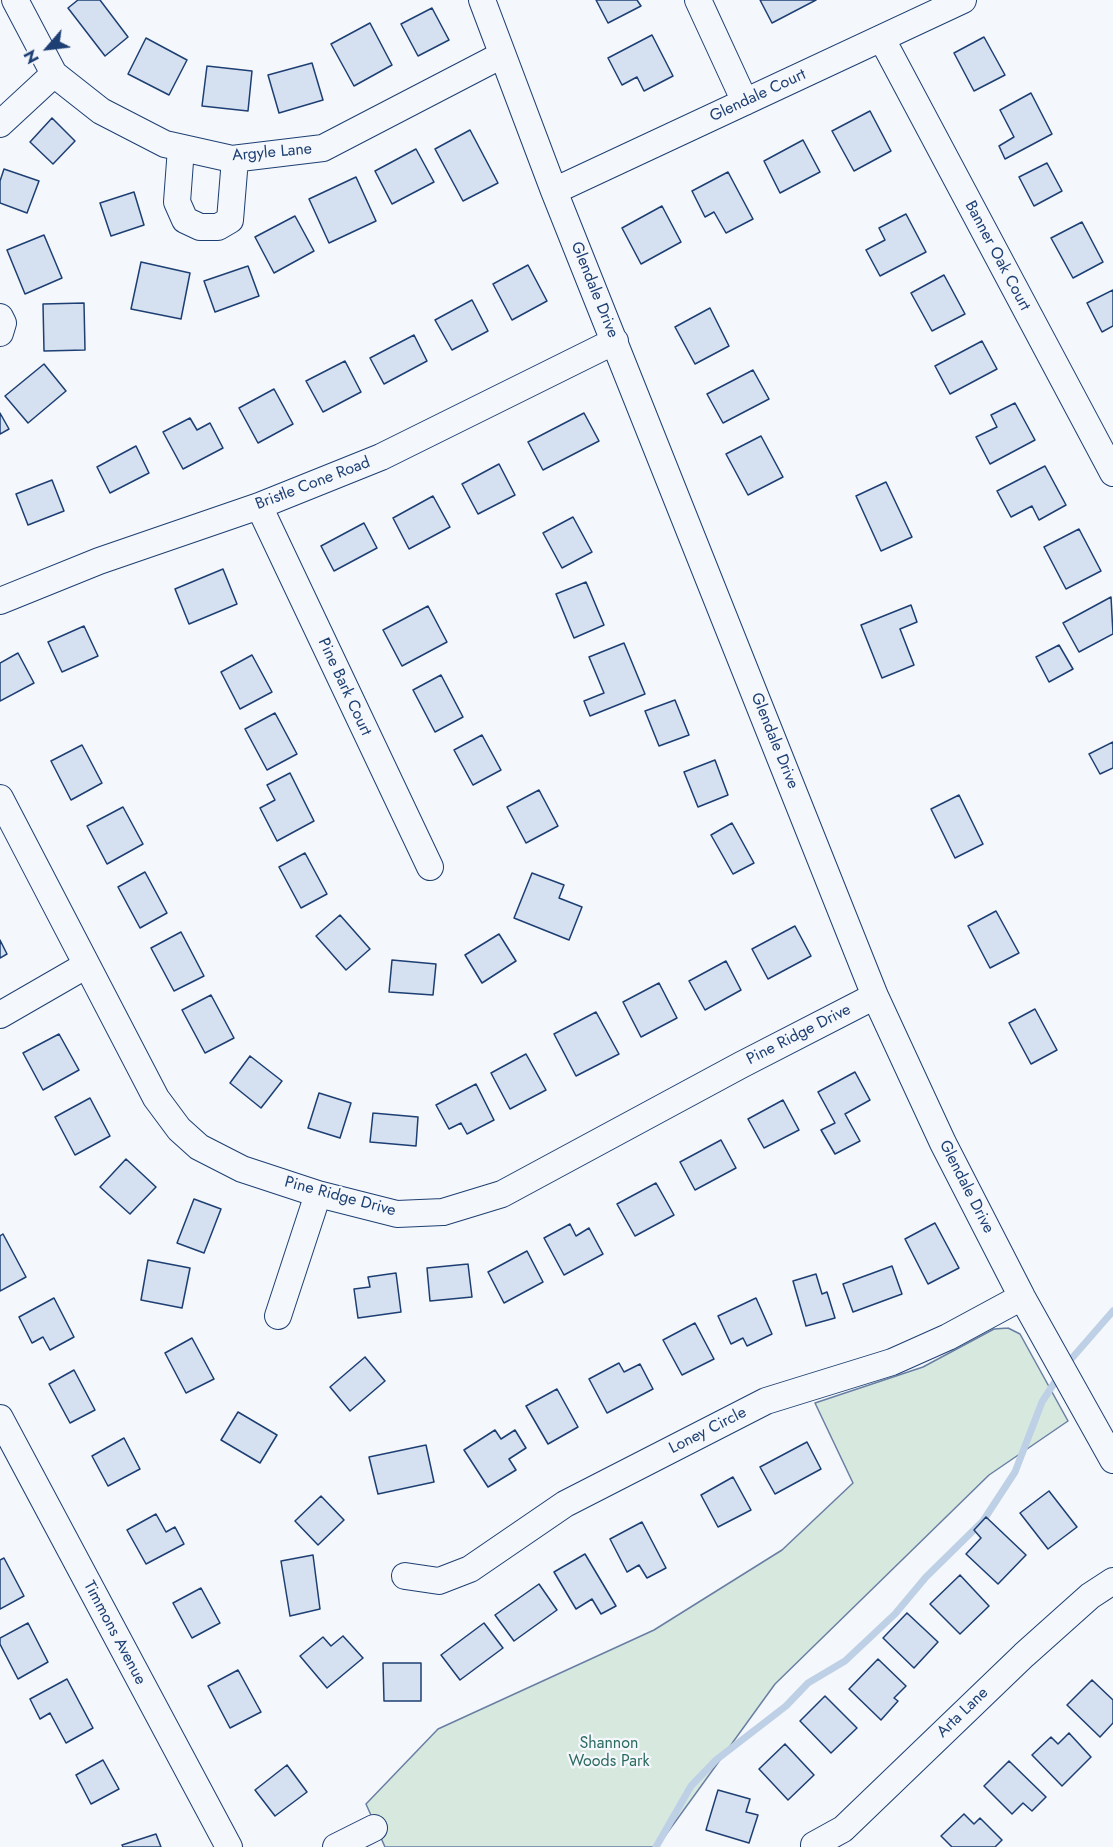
<!DOCTYPE html>
<style>
body{margin:0}
#map{position:relative;width:1113px;height:1847px;overflow:hidden;background:#f4f7fb;font-family:Jost,sans-serif}
canvas{display:block}
.north{position:absolute;left:18px;top:18px;width:60px;height:60px;-webkit-text-stroke:4px #f4f7fb;paint-order:stroke;rotate:242deg;font-size:16px;font-weight:700;line-height:24px;text-align:center;color:#1d3f73}
.north::after{content:'';display:block;margin:auto;width:21px;height:27px;background:#1d3f73;clip-path:polygon(50% 0,100% 100%,50% 72%,0 100%)}
</style>
<div id="map">
<canvas width="1113" height="1847"></canvas>
<div class="north">N</div>
</div>
<script>
const context = document.querySelector('canvas').getContext('2d');
context.lineJoin = 'round';
function fill(path, color) { context.fillStyle = color; context.fill(path, 'evenodd'); }
const poly = rows => new Path2D(rows.map(r => 'M' + r).join(''));
function strokePath(path, color, width, dash) { context.strokeStyle = color; context.lineWidth = width; context.lineCap = dash ? 'butt' : 'round'; context.setLineDash(dash || []); context.stroke(path); }
function write(font, color, halo, rows, align = 'center') {
  context.font = font + ' Jost,sans-serif'; context.lineWidth = 4.5; context.setLineDash([]); context.textBaseline = 'middle'; context.strokeStyle = halo; context.fillStyle = color; for (const [text, x, y, turn = 0] of rows) {
    context.save(); context.translate(x, y); context.rotate((+turn || 0) * Math.PI / 180); context.textAlign = isNaN(turn) ? turn : align; if (halo) context.strokeText(text, 0, 0); context.fillText(text, 0, 0); context.restore();
  }
}
const green = poly([
 [1008,1328,1020,1334,1068,1421,989,1475,775,1684,657,1847,385,1847,366,1804,438,1729,654,1630,782,1550,853,1483,815,1403,923,1367,994,1329,1008,1328]
]);
fill(green, '#d7e8df');
strokePath(green, '#687fa3', 1.5);
strokePath(poly([
 [1066,1365,1113,1311],
 [656,1847,691,1786,716,1760,786,1706,808,1683,845,1661,895,1614,926,1577,983,1521,1015,1472,1042,1402,1060,1374]
]), '#bed0e5', 7);
const building = poly([
 [78,0,100,0,128,37,105,56,68,8,78,0],
 [596,0,637,0,641,6,608,23,596,0],
 [760,0,816,0,772,23,760,0],
 [432,8,449,40,418,56,401,24,432,8],
 [370,23,392,65,354,86,331,44,370,23],
 [652,35,673,76,644,91,637,77,622,85,608,58,652,35],
 [984,37,1005,75,974,91,954,53,984,37],
 [146,38,187,60,169,95,128,74,146,38],
 [312,63,323,100,279,113,268,75,312,63],
 [207,66,252,71,248,111,202,106,207,66],
 [1031,93,1052,134,1005,159,999,146,1014,137,1000,110,1031,93],
 [870,111,891,151,854,171,832,131,870,111],
 [52,118,75,141,53,164,30,142,52,118],
 [470,130,498,183,463,201,435,149,470,130],
 [803,140,820,172,780,193,764,161,803,140],
 [416,149,434,182,392,204,375,171,416,149],
 [1047,163,1062,191,1034,206,1019,177,1047,163],
 [4,169,39,181,27,213,0,203,0,181,4,169],
 [728,172,753,219,726,233,714,212,705,217,692,191,728,172],
 [356,177,376,221,329,243,309,199,356,177],
 [134,192,144,225,111,236,100,203,134,192],
 [662,206,681,242,641,264,622,228,662,206],
 [906,214,926,252,880,276,866,250,885,240,879,228,906,214],
 [295,216,314,251,274,273,255,237,295,216],
 [1082,222,1103,262,1073,278,1051,238,1082,222],
 [44,235,62,278,25,294,7,250,44,235],
 [141,262,190,273,181,319,131,309,141,262],
 [528,265,547,301,512,320,493,284,528,265],
 [248,266,259,296,215,312,204,281,248,266],
 [944,275,965,314,932,331,911,293,944,275],
 [1113,290,1113,326,1102,332,1087,303,1113,290],
 [472,300,488,331,452,350,435,320,472,300],
 [84,303,85,350,44,351,43,304,84,303],
 [710,308,729,346,695,364,675,327,710,308],
 [414,335,427,361,384,384,370,358,414,335],
 [982,341,997,369,950,394,935,366,982,341],
 [345,361,361,392,323,412,306,381,345,361],
 [44,364,66,391,28,423,5,396,44,364],
 [753,370,769,399,723,423,707,394,753,370],
 [274,389,293,424,258,443,239,408,274,389],
 [1015,403,1035,440,990,464,976,437,997,427,991,415,1015,403],
 [0,413,9,429,0,434,0,413],
 [584,413,599,441,543,470,528,442,584,413],
 [190,418,197,430,210,423,223,448,183,469,163,432,190,418],
 [761,436,783,477,748,495,726,454,761,436],
 [136,446,149,473,110,493,97,467,136,446],
 [499,464,515,495,478,514,462,484,499,464],
 [1045,466,1066,505,1039,520,1032,506,1011,517,997,491,1045,466],
 [52,480,64,511,28,525,16,494,52,480],
 [886,482,912,537,881,551,856,496,886,482],
 [433,496,450,527,409,549,393,518,433,496],
 [573,517,592,552,562,568,543,533,573,517],
 [364,523,377,548,334,571,321,546,364,523],
 [1079,529,1101,571,1066,589,1044,547,1079,529],
 [223,569,237,604,189,624,175,589,223,569],
 [586,582,604,625,574,638,556,594,586,582],
 [1111,597,1113,634,1079,652,1063,623,1111,597],
 [911,605,917,622,900,629,914,665,882,678,861,625,911,605],
 [428,606,447,642,402,666,383,630,428,606],
 [84,626,98,656,62,672,48,642,84,626],
 [624,643,645,694,590,716,584,701,604,693,589,657,624,643],
 [1059,645,1073,669,1049,682,1036,657,1059,645],
 [18,653,34,683,0,701,0,663,18,653],
 [252,655,272,692,240,709,221,672,252,655],
 [441,675,463,717,435,732,413,690,441,675],
 [675,700,689,735,659,746,645,711,675,700],
 [275,713,297,754,267,770,245,729,275,713],
 [482,735,501,770,473,785,454,750,482,735],
 [1113,742,1113,768,1100,774,1089,754,1113,742],
 [82,745,102,783,71,800,51,761,82,745],
 [715,760,728,795,698,807,684,772,715,760],
 [290,773,314,821,277,841,260,808,275,800,267,785,290,773],
 [539,790,558,826,526,843,507,807,539,790],
 [959,795,983,844,955,858,931,809,959,795],
 [123,807,143,844,107,864,87,826,123,807],
 [732,823,754,863,733,874,711,835,732,823],
 [305,853,327,894,301,908,279,867,305,853],
 [145,872,167,913,140,928,118,887,145,872],
 [532,873,564,885,559,898,582,907,569,940,514,918,532,873],
 [996,911,1019,953,990,968,968,926,996,911],
 [340,915,370,949,346,970,316,936,340,915],
 [795,926,811,956,768,979,752,949,795,926],
 [181,932,204,976,174,991,151,948,181,932],
 [499,934,516,961,482,983,465,955,499,934],
 [0,940,7,954,0,958,0,940],
 [392,960,436,964,433,995,389,992,392,960],
 [726,961,741,990,705,1010,689,981,726,961],
 [659,983,677,1018,641,1037,623,1002,659,983],
 [211,995,234,1038,205,1053,182,1010,211,995],
 [1035,1009,1057,1050,1031,1064,1009,1023,1035,1009],
 [596,1012,619,1054,576,1076,554,1034,596,1012],
 [59,1034,79,1070,43,1090,23,1053,59,1034],
 [526,1054,546,1090,510,1109,491,1073,526,1054],
 [250,1056,282,1081,261,1108,230,1083,250,1056],
 [855,1072,870,1100,845,1114,860,1141,835,1154,821,1130,835,1123,818,1092,855,1072],
 [476,1084,494,1120,467,1134,461,1123,449,1129,436,1105,476,1084],
 [319,1093,351,1103,340,1138,308,1128,319,1093],
 [90,1098,110,1136,75,1155,55,1117,90,1098],
 [783,1100,799,1130,764,1148,748,1119,783,1100],
 [373,1113,418,1117,416,1146,370,1142,373,1113],
 [721,1140,736,1168,695,1190,680,1162,721,1140],
 [126,1159,156,1187,130,1214,100,1187,126,1159],
 [656,1183,674,1215,635,1236,617,1204,656,1183],
 [194,1199,221,1209,204,1253,177,1243,194,1199],
 [935,1223,959,1268,928,1284,905,1239,935,1223],
 [570,1224,576,1236,589,1228,603,1254,564,1275,544,1238,570,1224],
 [3,1234,26,1277,0,1291,0,1236,3,1234],
 [527,1251,543,1282,504,1303,488,1272,527,1251],
 [148,1260,190,1268,182,1308,141,1300,148,1260],
 [468,1264,472,1297,430,1301,427,1268,468,1264],
 [892,1266,902,1294,853,1312,843,1284,892,1266],
 [396,1273,401,1312,358,1318,354,1289,370,1287,368,1277,396,1273],
 [816,1274,822,1294,827,1292,835,1318,806,1326,793,1281,816,1274],
 [54,1298,74,1337,50,1350,43,1337,32,1343,19,1317,54,1298],
 [756,1298,772,1334,747,1346,743,1338,731,1344,718,1316,756,1298],
 [695,1323,714,1359,682,1375,663,1340,695,1323],
 [192,1338,214,1379,186,1393,165,1353,192,1338],
 [365,1357,385,1381,350,1411,330,1387,365,1357],
 [619,1363,624,1372,640,1364,653,1389,607,1413,589,1379,619,1363],
 [74,1370,95,1410,70,1423,49,1384,74,1370],
 [557,1389,578,1427,548,1444,526,1406,557,1389],
 [238,1412,277,1435,260,1463,221,1440,238,1412],
 [495,1430,501,1439,515,1430,526,1448,509,1459,516,1470,488,1487,464,1450,495,1430],
 [124,1438,140,1469,108,1486,92,1456,124,1438],
 [807,1442,821,1469,775,1494,760,1467,807,1442],
 [426,1445,434,1482,378,1494,369,1457,426,1445],
 [733,1477,751,1510,718,1527,701,1495,733,1477],
 [1049,1491,1077,1527,1048,1549,1020,1513,1049,1491],
 [321,1496,344,1520,318,1545,295,1521,321,1496],
 [156,1514,166,1532,175,1527,184,1544,146,1564,127,1530,156,1514],
 [986,1517,1026,1555,998,1584,966,1554,981,1538,974,1530,986,1517],
 [642,1522,666,1568,647,1578,639,1565,627,1572,610,1539,642,1522],
 [585,1554,616,1606,601,1614,592,1599,576,1609,554,1572,585,1554],
 [313,1555,320,1609,290,1616,281,1561,313,1555],
 [4,1558,24,1596,0,1609,0,1560,4,1558],
 [960,1575,989,1606,960,1634,930,1604,960,1575],
 [539,1584,557,1610,514,1641,495,1615,539,1584],
 [201,1588,220,1623,192,1638,173,1603,201,1588],
 [907,1613,938,1642,914,1668,883,1638,907,1613],
 [28,1623,48,1662,18,1679,0,1644,0,1638,28,1623],
 [484,1623,503,1648,460,1680,441,1655,484,1623],
 [343,1636,363,1658,327,1688,300,1656,323,1637,331,1646,343,1636],
 [878,1659,906,1686,894,1698,898,1701,881,1720,849,1689,878,1659],
 [383,1663,421,1663,421,1701,384,1701,383,1663],
 [238,1670,261,1712,230,1728,208,1686,238,1670],
 [67,1679,93,1728,66,1743,50,1713,40,1719,30,1699,67,1679],
 [1092,1680,1113,1700,1113,1723,1100,1737,1067,1705,1092,1680],
 [825,1696,857,1728,831,1753,800,1721,825,1696],
 [1069,1733,1091,1757,1062,1786,1032,1755,1051,1737,1058,1744,1069,1733],
 [785,1744,814,1775,788,1800,759,1769,785,1744],
 [103,1760,119,1789,91,1804,76,1775,103,1760],
 [1009,1761,1046,1797,1032,1811,1023,1803,1012,1814,984,1786,1009,1761],
 [287,1765,307,1792,275,1816,255,1790,287,1765],
 [718,1790,750,1799,746,1812,758,1815,749,1843,706,1830,718,1790],
 [964,1814,974,1824,980,1818,1002,1840,995,1847,952,1847,941,1836,964,1814],
 [156,1834,161,1847,123,1847,122,1845,156,1834]
]);
fill(building, '#d5e0f0');
strokePath(building, '#1d3f73', 1.5);
const minor = poly([
 [15,0,54,74,101,111,165,144,232,159,323,148,502,55],
 [482,0,554,191,875,996,943,1143,1022,1297,1113,1460],
 [698,0,745,102],
 [882,39,1113,473],
 [0,124,54,74],
 [181,148,177,202,185,220,200,227,218,227,230,220,235,159],
 [554,191,963,0],
 [0,317,3,323,0,333],
 [259,506,430,867],
 [0,601,99,561,259,506,381,457,615,341],
 [0,798,156,1098,179,1129,199,1147,242,1169,318,1194,397,1214,443,1212,502,1194,741,1065,875,996],
 [0,1015,85,966],
 [278,1316,318,1194],
 [0,1418,229,1847],
 [405,1576,439,1581,470,1569,565,1504,766,1401,892,1362,948,1337,1022,1297],
 [814,1845,843,1829,1024,1655,1090,1596,1113,1581],
 [336,1847,374,1828]
]);
strokePath(minor, '#1d3f73', 28);
strokePath(minor, '#f4f7fb', 26);
write('16px', '#1d3f73', '#f4f7fb', [
 ["Glendale Court",758,96,-25],
 ["Argyle Lane",272,153,-5],
 ["Banner Oak Court",997,256,62],
 ["Glendale Drive",594,290,68],
 ["Bristle Cone Road",313,484,-21],
 ["Pine Bark Court",344,687,65],
 ["Glendale Drive",774,741,68],
 ["Pine Ridge Drive",799,1035,-27],
 ["Glendale Drive",966,1187,63],
 ["Pine Ridge Drive",340,1197,15],
 ["Loney Circle",708,1431,-27],
 ["Timmons Avenue",114,1633,62],
 ["Arta Lane",963,1713,-44]
]);
write('16px', '#2c6c60', '#f4f7fb', [
 ["Shannon",609,1744],
 ["Woods Park",609,1762]
]);
</script>
